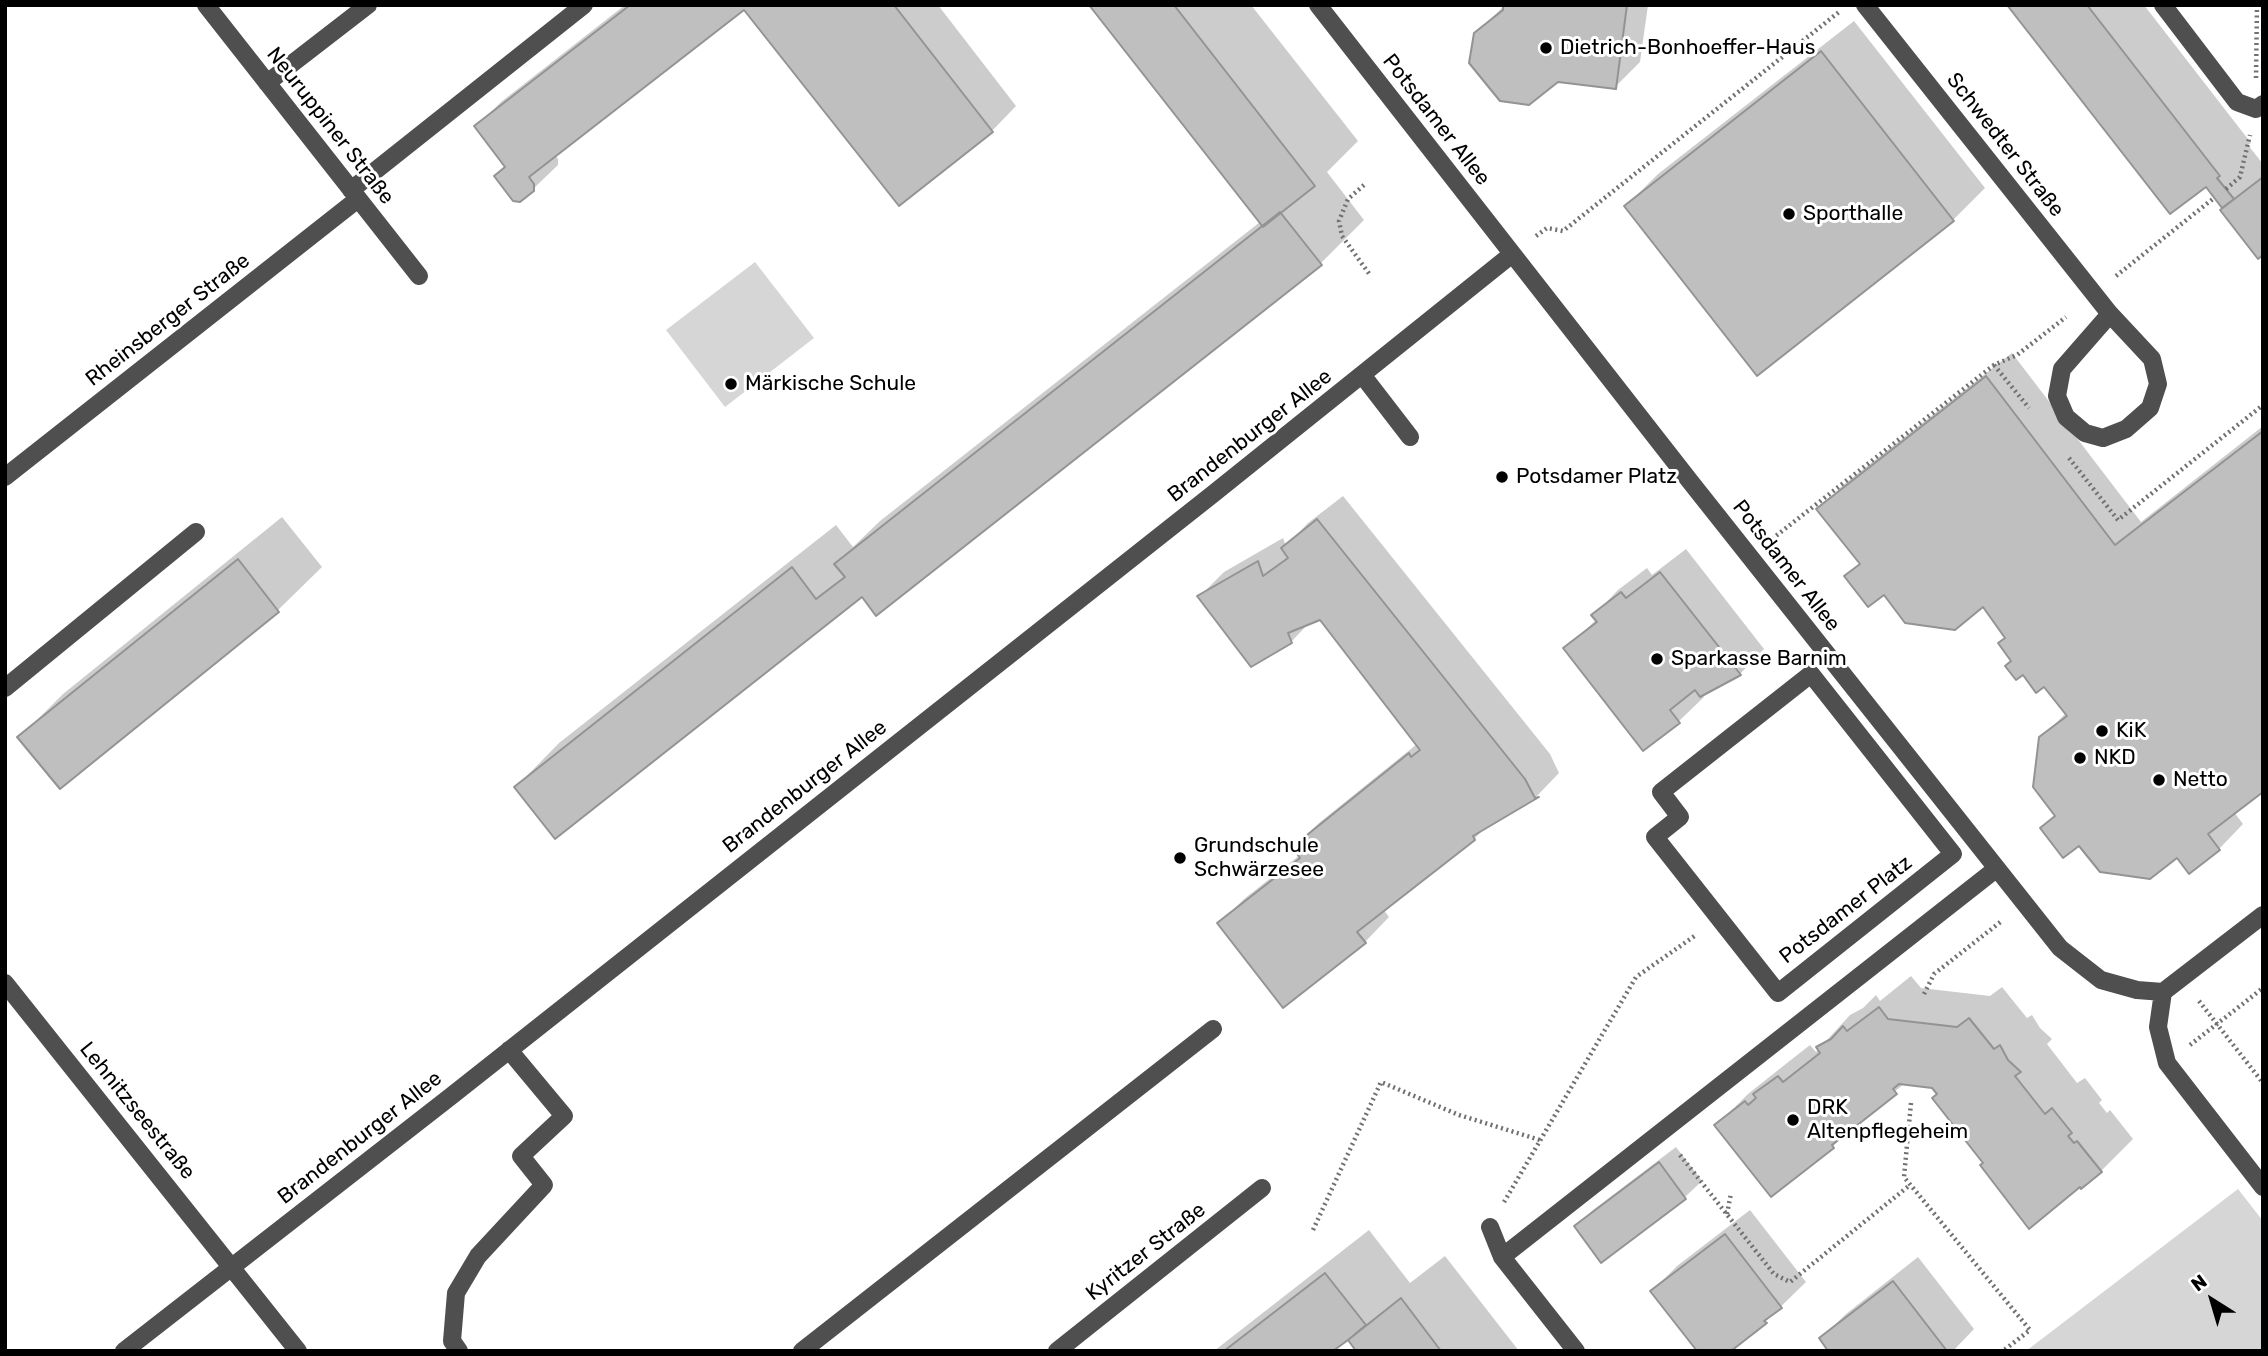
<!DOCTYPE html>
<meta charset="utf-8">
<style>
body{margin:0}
#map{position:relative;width:2268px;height:1356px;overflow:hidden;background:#fff;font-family:Rubik,sans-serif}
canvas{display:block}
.frame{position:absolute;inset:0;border:7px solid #000;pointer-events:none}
.north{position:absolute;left:2177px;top:1265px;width:70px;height:70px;-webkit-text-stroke:5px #fff;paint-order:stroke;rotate:323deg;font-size:19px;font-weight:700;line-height:28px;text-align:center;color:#000}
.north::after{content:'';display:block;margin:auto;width:24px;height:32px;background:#000;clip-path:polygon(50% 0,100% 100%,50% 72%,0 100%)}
</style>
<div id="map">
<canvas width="2268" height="1356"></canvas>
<div class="frame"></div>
<div class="north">N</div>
</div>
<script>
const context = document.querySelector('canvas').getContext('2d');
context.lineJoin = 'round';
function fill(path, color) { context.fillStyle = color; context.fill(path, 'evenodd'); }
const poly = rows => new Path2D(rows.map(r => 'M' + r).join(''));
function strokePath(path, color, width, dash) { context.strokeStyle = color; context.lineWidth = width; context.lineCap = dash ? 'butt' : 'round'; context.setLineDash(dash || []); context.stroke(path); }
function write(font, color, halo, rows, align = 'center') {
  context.font = font + ' Rubik,sans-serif'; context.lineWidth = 6; context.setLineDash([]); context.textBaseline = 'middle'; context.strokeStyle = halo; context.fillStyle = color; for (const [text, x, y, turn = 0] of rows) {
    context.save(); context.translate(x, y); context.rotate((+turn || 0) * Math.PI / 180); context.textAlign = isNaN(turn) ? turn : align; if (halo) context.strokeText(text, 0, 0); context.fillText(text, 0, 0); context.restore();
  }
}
fill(poly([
 [755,262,814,338,725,407,666,330],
 [2238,1189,2263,1221,2263,1351,2026,1351]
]), '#d6d6d6');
fill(poly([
 [625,5,938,5,1016,106,992,131,744,8,555,155,558,159,558,165,532,190,506,166,476,127,501,102],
 [1091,5,1251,5,1358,141,1327,172,1364,220,1321,263,877,613,862,595,516,787,559,743,836,525,853,547,880,521,1260,222],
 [1505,5,1648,5,1640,62,1615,87,1475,34],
 [2010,5,2144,5,2251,143,2248,145,2263,164,2263,253,2206,184],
 [1854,21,1985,188,1953,220,1626,206,1658,174],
 [2012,353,2141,522,2263,426,2263,789,2234,812,2243,824,2219,849,2177,856,2079,844,2042,828,2056,815,2041,738,2067,712,2044,685,2023,673,2013,660,2007,637,1984,605,1884,592,1847,576,1861,562,1819,510,1843,485],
 [1343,496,1550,754,1559,773,1535,798,1489,824,1474,839,1383,909,1389,917,1365,942,1219,924,1244,899,1300,855,1294,847,1319,823,1417,744,1320,618,1310,622,1291,642,1199,597,1224,572,1283,538,1286,546,1308,523],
 [282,517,322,567,278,610,60,787,20,737,63,694],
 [1686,549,1764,649,1740,674,1701,694,1704,697,1679,721,1643,749,1566,648,1597,619,1594,615,1618,590,1647,568,1652,575],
 [1911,976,1921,988,1990,996,2002,987,2027,1018,2032,1015,2040,1028,2052,1039,2047,1044,2077,1083,2085,1078,2102,1100,2099,1103,2107,1113,2110,1110,2133,1139,2101,1171,1985,1163,1933,1086,1905,1083,1856,1124,1833,1146,1771,1195,1716,1126,1748,1094,1787,1063,1810,1045,1816,1052,1850,1015,1863,1008,1876,995,1880,1001],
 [1676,1147,1702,1181,1685,1197,1602,1260,1576,1226,1593,1210],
 [1750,1210,1806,1282,1765,1322,1652,1291,1677,1266],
 [1369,1230,1410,1283,1445,1256,1519,1351,1359,1351,1348,1337,1331,1351,1214,1351],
 [1918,1257,1974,1329,1953,1351,1830,1351,1821,1338,1846,1314]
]), '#0003');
const building = poly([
 [630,5,894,5,993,132,899,206,744,10,529,177,534,184,534,191,520,202,513,201,494,176,505,167,474,126,630,5],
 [1089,5,1174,5,1315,186,1263,227,1089,5],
 [1503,5,1627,5,1616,89,1558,82,1529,105,1500,101,1469,63,1474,33,1503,10,1503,5],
 [2007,5,2087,5,2220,176,2217,178,2234,199,2222,208,2206,187,2170,214,2007,5],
 [1821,51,1954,221,1757,376,1624,206,1821,51],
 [2263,177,2263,255,2258,259,2220,210,2263,177],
 [1280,212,1322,265,876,616,862,597,555,839,514,787,792,567,816,599,845,577,834,564,1280,212],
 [1986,376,2115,545,2263,431,2263,792,2208,834,2220,850,2189,874,2177,858,2150,879,2100,872,2079,846,2063,858,2040,828,2055,816,2033,787,2039,737,2067,716,2044,687,2036,693,2023,675,2016,680,2005,666,2011,661,1998,643,2005,638,1983,607,1955,630,1905,623,1884,595,1868,607,1844,576,1860,564,1816,509,1986,376],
 [1317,519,1525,779,1535,798,1539,797,1473,836,1475,840,1357,932,1366,943,1283,1008,1217,923,1300,858,1292,847,1409,753,1411,757,1420,750,1320,620,1288,633,1292,643,1251,667,1197,596,1258,561,1263,576,1288,558,1281,548,1317,519],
 [238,559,279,612,60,789,17,737,238,559],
 [1660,572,1741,675,1700,697,1695,690,1670,710,1680,723,1643,751,1563,648,1597,622,1591,615,1621,592,1626,598,1660,572],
 [1879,1007,1888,1019,1957,1027,1969,1018,1994,1049,2000,1045,2008,1060,2021,1072,2015,1076,2045,1114,2052,1108,2072,1133,2068,1136,2074,1143,2077,1141,2102,1172,2081,1189,2080,1187,2029,1229,1980,1165,1983,1163,1932,1098,1937,1094,1932,1088,1899,1084,1893,1089,1897,1094,1832,1145,1834,1148,1771,1197,1714,1125,1745,1101,1748,1105,1756,1098,1753,1094,1778,1076,1783,1082,1820,1053,1816,1047,1831,1039,1843,1026,1847,1031,1879,1007],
 [1659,1162,1686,1199,1601,1263,1574,1226,1659,1162],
 [1725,1234,1782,1308,1764,1321,1767,1323,1731,1351,1697,1351,1650,1291,1725,1234],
 [1325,1273,1366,1325,1348,1340,1333,1351,1224,1351,1325,1273],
 [1893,1281,1947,1351,1828,1351,1819,1338,1893,1281],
 [1401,1298,1441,1351,1356,1351,1348,1340,1401,1298]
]);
fill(building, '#bfbfbf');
strokePath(building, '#939393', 2);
strokePath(poly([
 [2256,78,2257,5],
 [1364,185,1348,199,1339,221,1342,236,1370,275],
 [2226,189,2240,177,2250,135],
 [1536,236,1547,228,1563,231,1839,12],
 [2116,276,2214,198],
 [1994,365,2029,408],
 [2069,458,2118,520,2263,405],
 [1772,539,1994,365,2017,355,2066,317],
 [1924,994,1934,974,2003,920],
 [2199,1001,2263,1083],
 [2190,1045,2263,988],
 [1911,1103,1904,1177,2030,1330,2003,1351],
 [1680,1155,1774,1274,1790,1282,1910,1185],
 [1504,1202,1636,977,1696,935],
 [1727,1214,1731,1193],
 [1313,1230,1381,1082,1459,1115,1540,1140]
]), '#717171', 4.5, [2, 3.5]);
strokePath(poly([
 [206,5,419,276],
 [1318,5,1689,480,2060,948,2101,980,2137,990,2163,992],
 [1865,5,2110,314,2152,359,2158,384,2150,408,2126,429,2103,438,2085,433,2066,417,2057,396,2062,369,2110,314],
 [2163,5,2237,102,2256,109,2263,104],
 [267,83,368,5],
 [351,190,584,5],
 [1363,376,1410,437],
 [5,477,358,199],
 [1811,674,1953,854,1778,993,1655,837,1680,817,1661,792,1811,674],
 [5,688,196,532],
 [5,983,298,1351],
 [2163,992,2158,1027,2167,1063,2263,1187],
 [2163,992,2263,915],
 [1490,1227,1502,1257,1576,1351],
 [1502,1257,1996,869],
 [124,1351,450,1097,1213,494,1511,255],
 [459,1351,452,1341,456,1293,478,1256,544,1185,521,1156,564,1116,509,1050],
 [802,1351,1213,1029],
 [1057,1351,1262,1188]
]), '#4f4f4f', 18);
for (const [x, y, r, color] of [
 [1546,48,7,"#000"],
 [1789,214,7,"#000"],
 [731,384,7,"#000"],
 [1502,477,7,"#000"],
 [1657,659,7,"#000"],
 [2102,731,7,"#000"],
 [2080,758,7,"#000"],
 [2159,780,7,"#000"],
 [1180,858,7,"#000"],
 [1793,1120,7,"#000"]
]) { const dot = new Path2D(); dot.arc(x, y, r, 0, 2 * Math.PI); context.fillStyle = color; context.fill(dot); strokePath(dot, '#fff', 2.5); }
write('21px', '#000', '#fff', [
 ["Dietrich-Bonhoeffer-Haus",1560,48],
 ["Sporthalle",1803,214],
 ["Märkische Schule",745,384],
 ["Potsdamer Platz",1516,477],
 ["Sparkasse Barnim",1671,659],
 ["KiK",2116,731],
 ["NKD",2094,758],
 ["Netto",2173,780],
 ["Grundschule",1194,846],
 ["Schwärzesee",1194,870],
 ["DRK",1807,1108],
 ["Altenpflegeheim",1807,1132]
], 'left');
write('21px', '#000', '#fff', [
 ["Potsdamer Allee",1436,120,52],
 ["Neuruppiner Straße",330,126,52],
 ["Schwedter Straße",2005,145,52],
 ["Rheinsberger Straße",168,320,-38],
 ["Brandenburger Allee",1250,436,-38],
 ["Potsdamer Allee",1786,566,52],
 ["Brandenburger Allee",805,787,-38],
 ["Potsdamer Platz",1846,910,-38],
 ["Lehnitzseestraße",137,1111,51],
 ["Brandenburger Allee",360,1138,-38],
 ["Kyritzer Straße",1146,1252,-38]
]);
</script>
